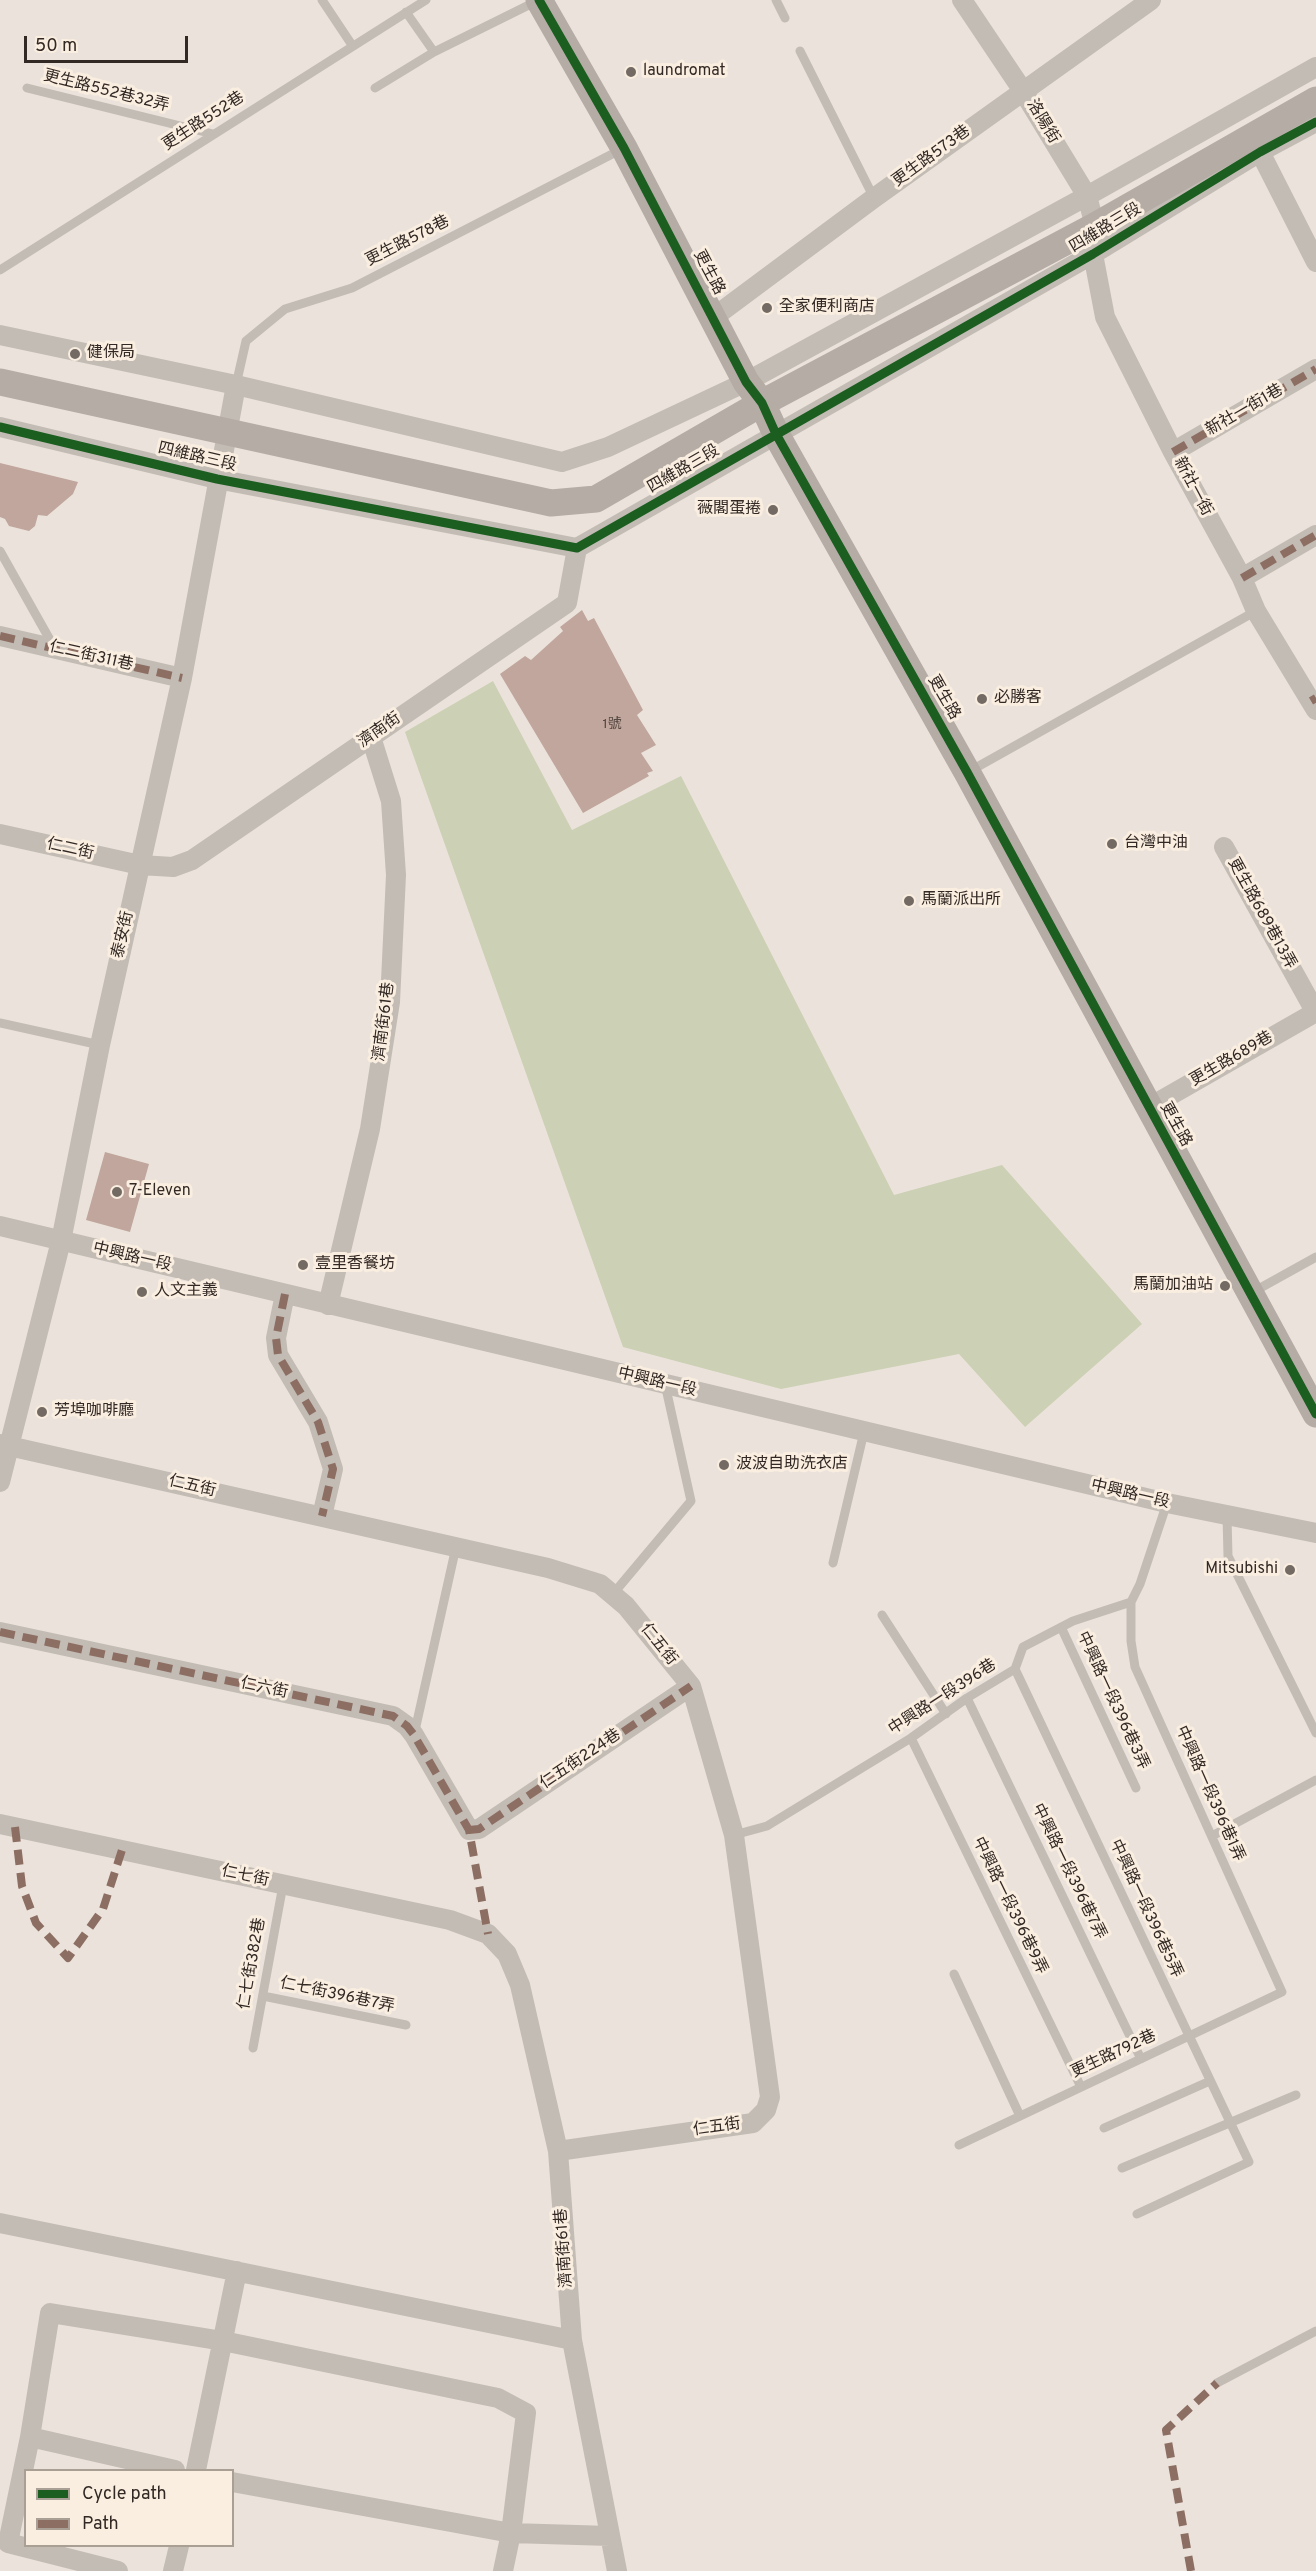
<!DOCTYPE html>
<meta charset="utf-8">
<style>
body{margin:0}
#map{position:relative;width:1316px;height:2571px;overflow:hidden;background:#ebe3db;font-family:Overpass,sans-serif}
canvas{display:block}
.legend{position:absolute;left:24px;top:2469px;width:210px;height:78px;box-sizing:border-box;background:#faeee0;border:2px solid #aa9f95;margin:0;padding:8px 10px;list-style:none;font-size:18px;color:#332924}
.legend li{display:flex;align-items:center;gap:12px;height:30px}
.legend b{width:30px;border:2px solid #aa9f95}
.scale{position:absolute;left:24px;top:36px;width:164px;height:27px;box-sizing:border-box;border:3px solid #332924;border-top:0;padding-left:8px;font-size:18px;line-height:21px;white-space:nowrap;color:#332924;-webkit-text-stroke:4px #faeee0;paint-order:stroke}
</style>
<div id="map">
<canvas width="1316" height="2571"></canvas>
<ul class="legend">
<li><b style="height:8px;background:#1b5e20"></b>Cycle path</li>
<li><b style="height:8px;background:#8d6e63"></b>Path</li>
</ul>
<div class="scale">50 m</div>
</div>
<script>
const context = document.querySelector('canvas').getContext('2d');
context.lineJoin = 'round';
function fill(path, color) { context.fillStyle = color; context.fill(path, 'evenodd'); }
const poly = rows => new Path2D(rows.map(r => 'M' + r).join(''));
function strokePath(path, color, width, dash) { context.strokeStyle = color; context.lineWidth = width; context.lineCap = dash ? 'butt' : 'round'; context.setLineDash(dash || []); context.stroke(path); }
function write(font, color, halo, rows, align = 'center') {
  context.font = font + ' Overpass,"Noto Sans TC",sans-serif'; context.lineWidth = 6; context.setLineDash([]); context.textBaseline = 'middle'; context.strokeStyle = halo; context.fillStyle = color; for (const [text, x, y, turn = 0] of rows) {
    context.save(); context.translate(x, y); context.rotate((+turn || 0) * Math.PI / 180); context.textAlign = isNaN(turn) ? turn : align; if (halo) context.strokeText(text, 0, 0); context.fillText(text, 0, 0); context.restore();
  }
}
fill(poly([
 [493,681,572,830,681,776,894,1195,1002,1165,1142,1324,1025,1427,959,1354,781,1389,623,1347,405,732]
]), '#ccd0b4');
fill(poly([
 [0,463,78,482,73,494,47,516,38,515,35,526,29,531,9,526,5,519,0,517],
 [582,610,588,621,594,618,643,710,637,715,656,745,641,753,653,771,647,773,649,776,583,813,500,674,525,656,531,660,563,631,560,627],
 [105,1152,149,1164,130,1232,86,1220]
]), '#c0a69c');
strokePath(poly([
 [322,0,352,45],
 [776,0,785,18],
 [406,12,434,52],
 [800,51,874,198],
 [27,88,213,134],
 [375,88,434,52,537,1],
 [0,270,426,0],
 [236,385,246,341,285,309,352,288,622,149],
 [0,551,54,647],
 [970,771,1256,611],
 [0,1023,100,1045],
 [1253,1292,1316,1257],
 [1227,1516,1228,1556,1316,1733],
 [833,1563,864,1432],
 [613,1594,691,1501,665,1384],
 [882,1615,946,1714],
 [1061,1627,1136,1788],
 [1015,1669,1249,2162,1137,2214],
 [967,1698,1141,2059],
 [414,1735,456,1547],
 [911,1738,1081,2087],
 [734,1835,767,1826,911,1738,967,1698,1015,1669,1023,1647,1073,1621,1131,1602,1140,1584,1167,1503],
 [1212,1836,1316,1780],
 [954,1974,1020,2116],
 [263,1996,406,2025],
 [253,2048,283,1885],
 [1104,2128,1210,2081],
 [959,2145,1282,1992,1135,1667,1131,1641,1131,1602],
 [1122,2168,1296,2095],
 [1217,2383,1316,2331]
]), '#c3bcb5', 9);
strokePath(poly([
 [962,0,1023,91,1087,196,1095,226,1093,254,1105,317,1173,452,1242,578,1256,611,1316,710],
 [1260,152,1316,262],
 [714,317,874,198,1151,0],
 [0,335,236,385,562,462,608,447,746,382,1087,196,1316,67],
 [0,427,217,479,577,548,1093,254,1260,152,1316,122],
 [1173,452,1316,369],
 [1242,578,1316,535],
 [0,636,182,678],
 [0,834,140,865,173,867,192,860,567,603,577,548],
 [1224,847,1316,1013],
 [1148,1108,1316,1012],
 [0,1226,1167,1503,1316,1533],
 [285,1294,276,1338,278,1355,318,1422,333,1469,322,1516],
 [328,1305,370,1129,390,1002,396,875,391,801,371,737],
 [0,1444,548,1568,600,1584,626,1606,691,1686,734,1835,770,2097,766,2110,753,2123,558,2151],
 [0,1482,61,1241,100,1045,182,678,236,385],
 [0,1632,393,1716,407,1726,414,1735,469,1830,479,1829,691,1686],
 [0,1824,450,1920,488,1934,507,1954,520,1985,558,2151,572,2340,617,2571],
 [0,2223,572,2340],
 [30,2437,175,2470],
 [196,2470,237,2271],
 [232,2482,511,2533,610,2536],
 [118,2571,8,2543,30,2437,50,2313,223,2341,498,2398,526,2413,511,2533,503,2571],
 [173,2571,179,2546]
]), '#c3bcb5', 20);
strokePath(poly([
 [539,0,624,148,746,382,762,403,776,434,967,772,1316,1414],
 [0,382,551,503,596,499,762,403,1095,226,1316,100]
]), '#b4aca5', 27);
strokePath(poly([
 [1173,452,1316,369],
 [1242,578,1316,535],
 [0,636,182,678],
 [1311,701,1316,698],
 [285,1294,276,1338,278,1355,318,1422,333,1469,322,1516],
 [0,1632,393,1716,407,1726,414,1735,469,1830,488,1934],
 [15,1827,22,1886,36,1923,68,1958,103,1909,122,1850],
 [469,1830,479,1829,691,1686],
 [1191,2571,1166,2430,1217,2383]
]), '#8d6e63', 8, [15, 8]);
strokePath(poly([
 [539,0,624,148,746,382,762,403,776,434,967,772,1316,1414],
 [0,427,217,479,577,548,1093,254,1260,152,1316,122]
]), '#1b5e20', 9);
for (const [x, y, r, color] of [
 [631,72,6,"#736a64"],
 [767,308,6,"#736a64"],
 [75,354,6,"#736a64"],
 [773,510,6,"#736a64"],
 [982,699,6,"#736a64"],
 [1112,844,6,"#736a64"],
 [909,901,6,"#736a64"],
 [117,1192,6,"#736a64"],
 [303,1265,6,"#736a64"],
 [1225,1286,6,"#736a64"],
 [142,1292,6,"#736a64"],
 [42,1412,6,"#736a64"],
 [724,1465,6,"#736a64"],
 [1290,1570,6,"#736a64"]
]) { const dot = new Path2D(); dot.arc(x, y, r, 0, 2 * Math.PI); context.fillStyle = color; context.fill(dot); strokePath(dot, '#faeee0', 2); }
write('14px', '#564842', null, [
 ["1號",612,725]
]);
write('16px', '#332924', '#faeee0', [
 ["laundromat",643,72],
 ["全家便利商店",779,308],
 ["健保局",87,354],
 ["薇閣蛋捲",761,510,"right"],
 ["必勝客",994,699],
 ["台灣中油",1124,844],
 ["馬蘭派出所",921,901],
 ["7-Eleven",129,1192],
 ["壹里香餐坊",315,1265],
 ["馬蘭加油站",1213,1286,"right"],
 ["人文主義",154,1292],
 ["芳埠咖啡廳",54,1412],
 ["波波自助洗衣店",736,1465],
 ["Mitsubishi",1278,1570,"right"]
], 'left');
write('16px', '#332924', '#faeee0', [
 ["更生路552巷32弄",106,92,14],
 ["更生路552巷",204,122,-33],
 ["洛陽街",1042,122,59],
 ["更生路573巷",932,157,-36],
 ["四維路三段",1106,229,-31],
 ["更生路578巷",408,242,-27],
 ["更生路",708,273,62],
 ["新社一街1巷",1245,411,-30],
 ["四維路三段",197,458,13],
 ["四維路三段",684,470,-30],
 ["新社一街",1192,487,62],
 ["仁二街311巷",91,657,13],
 ["更生路",943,698,60],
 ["濟南街",380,731,-35],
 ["仁二街",70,850,13],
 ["更生路689巷13弄",1261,914,61],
 ["泰安街",124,935,-77],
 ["濟南街61巷",385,1022,-83],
 ["更生路689巷",1232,1060,-30],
 ["更生路",1175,1125,61],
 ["中興路一段",132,1258,13],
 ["中興路一段",657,1383,13],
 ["仁五街",192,1487,13],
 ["中興路一段",1130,1495,13],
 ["仁五街",658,1645,51],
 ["仁六街",264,1689,12],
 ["中興路一段396巷",943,1698,-33],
 ["中興路一段396巷3弄",1112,1701,65],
 ["仁五街224巷",581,1760,-34],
 ["中興路一段396巷1弄",1209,1794,66],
 ["中興路一段396巷7弄",1068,1872,64],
 ["仁七街",245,1877,12],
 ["中興路一段396巷9弄",1009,1906,64],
 ["中興路一段396巷5弄",1145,1909,65],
 ["仁七街382巷",253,1964,-80],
 ["仁七街396巷7弄",337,1996,12],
 ["更生路792巷",1114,2055,-25],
 ["仁五街",717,2128,-8],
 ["濟南街61巷",565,2248,-94]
]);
</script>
